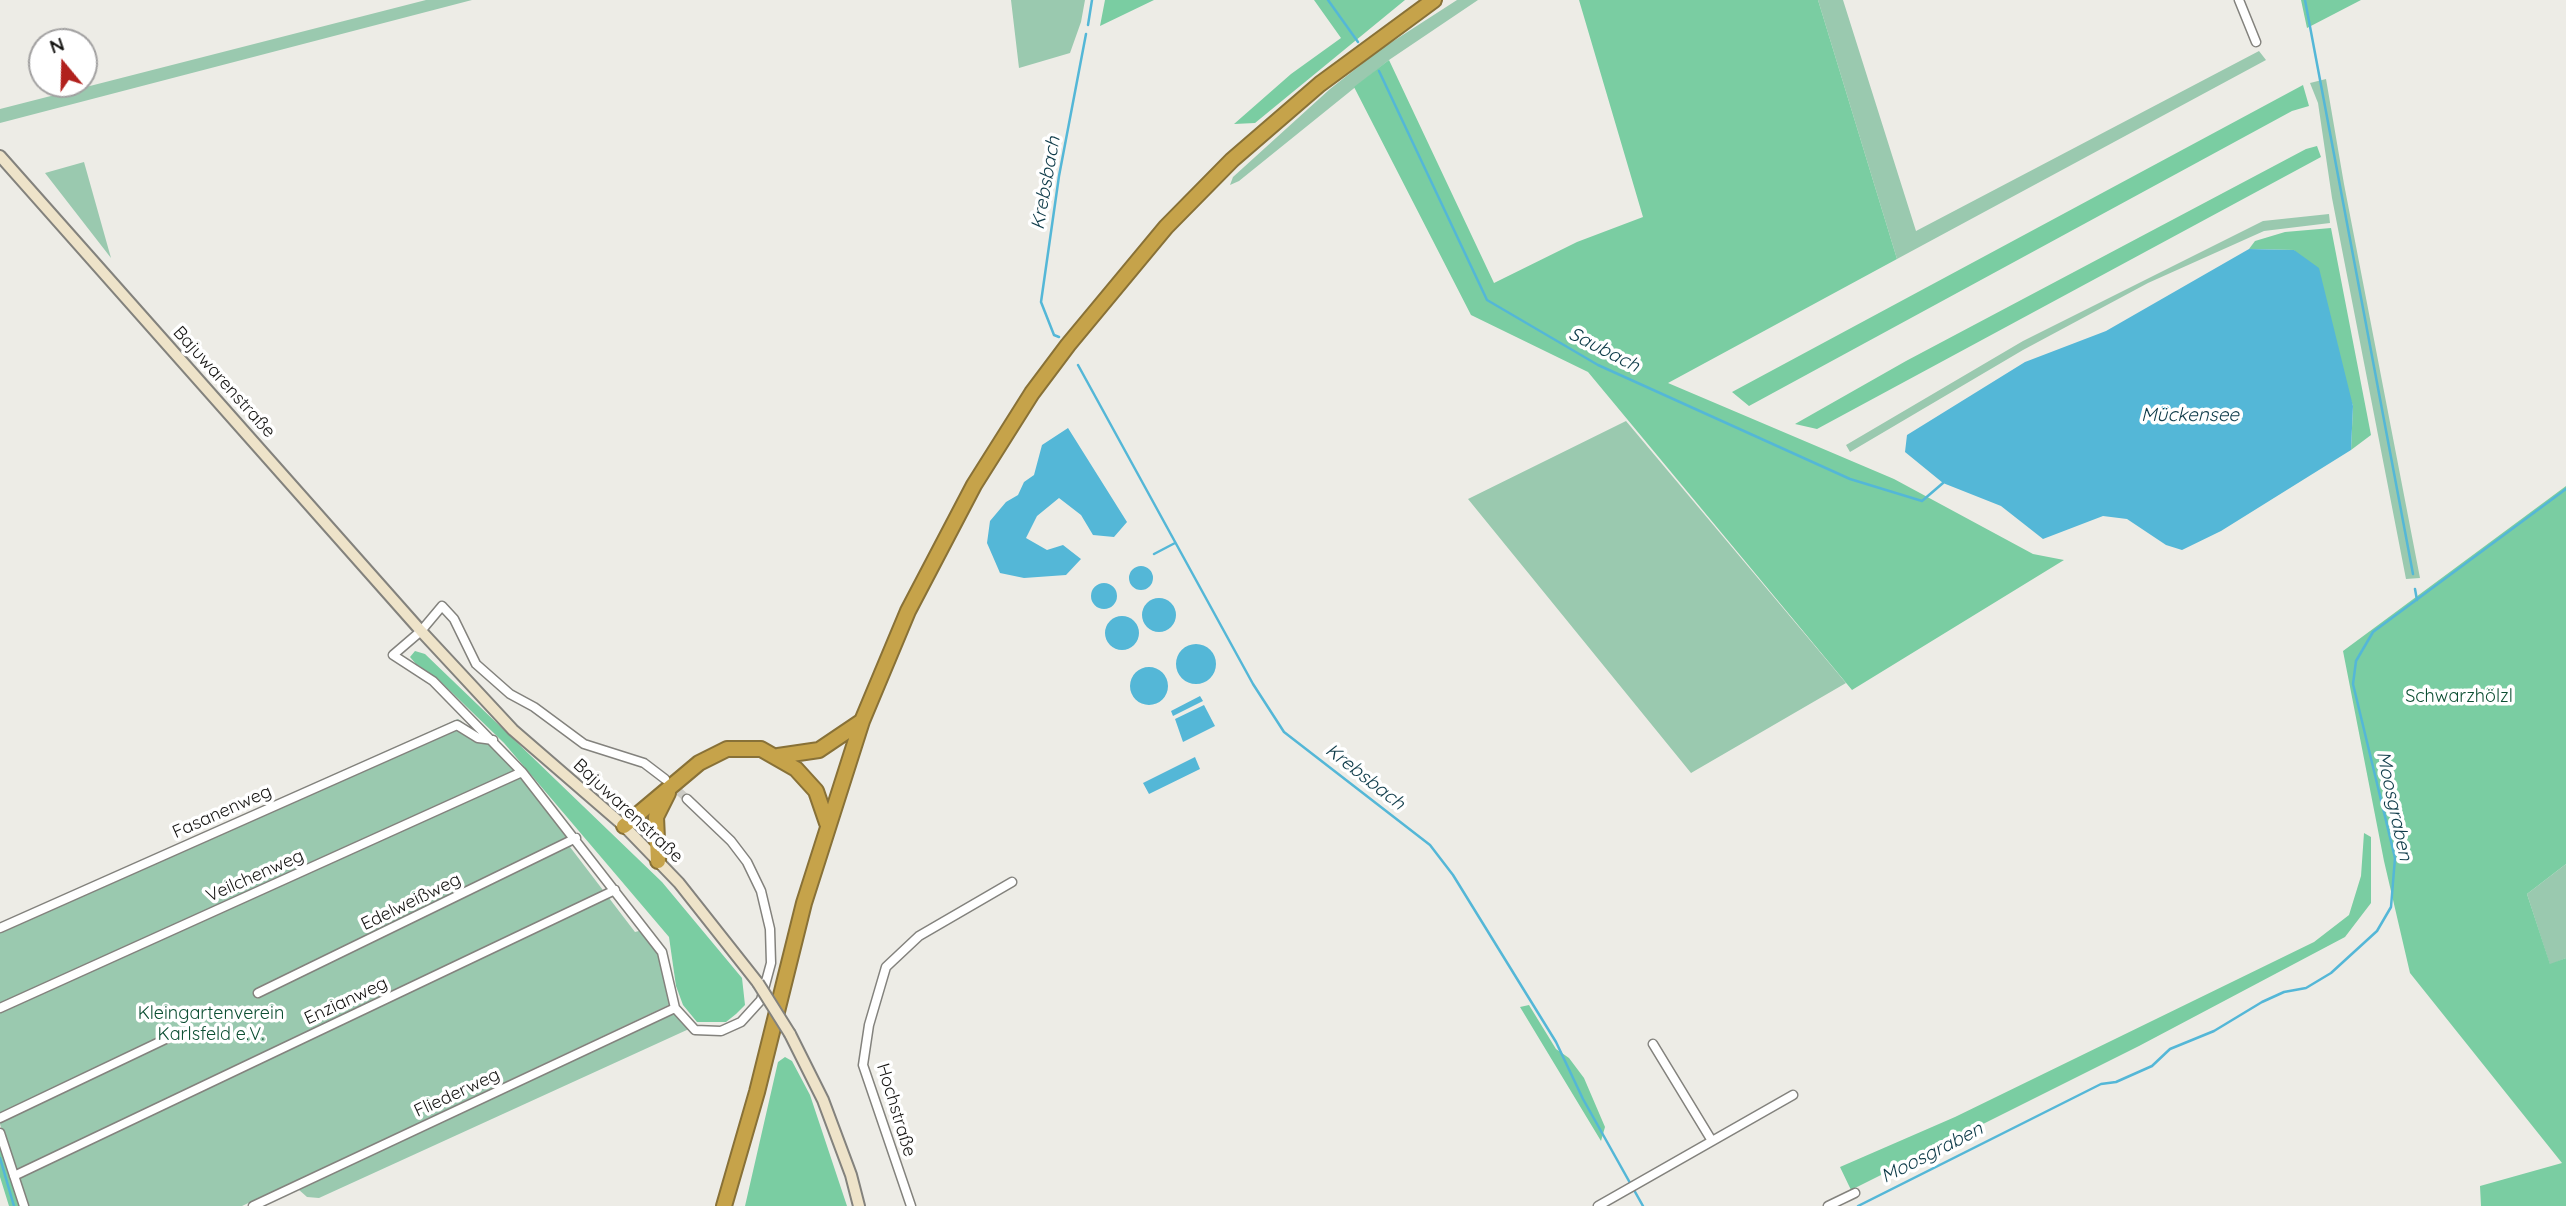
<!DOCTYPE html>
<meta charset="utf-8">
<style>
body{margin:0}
#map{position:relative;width:2566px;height:1206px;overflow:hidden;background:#edece6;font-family:Quicksand,sans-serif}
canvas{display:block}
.north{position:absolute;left:28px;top:28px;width:70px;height:70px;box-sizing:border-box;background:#fff;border:2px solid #a2a1a1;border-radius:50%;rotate:341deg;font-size:19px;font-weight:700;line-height:28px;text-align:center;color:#161513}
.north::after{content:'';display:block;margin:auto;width:24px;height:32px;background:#b1211d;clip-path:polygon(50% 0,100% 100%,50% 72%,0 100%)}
</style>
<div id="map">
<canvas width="2566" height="1206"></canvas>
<div class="north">N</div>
</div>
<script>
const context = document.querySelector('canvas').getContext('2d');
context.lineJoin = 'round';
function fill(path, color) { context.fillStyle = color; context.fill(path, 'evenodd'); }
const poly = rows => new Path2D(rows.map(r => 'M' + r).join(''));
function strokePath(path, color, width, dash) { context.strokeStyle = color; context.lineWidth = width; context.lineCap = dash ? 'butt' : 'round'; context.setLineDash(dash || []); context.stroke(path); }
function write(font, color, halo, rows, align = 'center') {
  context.font = font + ' Quicksand,sans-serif'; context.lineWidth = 7; context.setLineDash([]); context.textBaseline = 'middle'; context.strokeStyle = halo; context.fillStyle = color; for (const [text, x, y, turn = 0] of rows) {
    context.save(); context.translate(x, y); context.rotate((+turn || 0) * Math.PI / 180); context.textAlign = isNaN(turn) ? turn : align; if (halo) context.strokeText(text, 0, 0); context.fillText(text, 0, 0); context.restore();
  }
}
fill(poly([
 [426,0,472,0,0,123,0,109],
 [1011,0,1085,0,1081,22,1070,53,1019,68],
 [1457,0,1478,0,1389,60,1239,181,1230,185,1233,177,1330,89,1381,49],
 [1818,0,1843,0,1916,231,2259,51,2266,60,1897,259],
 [2326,79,2344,184,2420,578,2406,579,2332,198,2318,103,2310,83],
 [84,162,111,258,45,173],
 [2329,214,2330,223,2264,231,2148,283,2023,350,1850,452,1846,445,2023,341,2263,221],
 [1626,421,1846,683,1691,773,1468,499],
 [458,719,495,744,576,842,570,847,635,932,643,930,659,954,671,1004,242,1206,26,1206,0,1124,0,923],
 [2566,864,2566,958,2550,965,2527,894],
 [676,1013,689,1029,319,1198,307,1197,298,1189]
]), '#9ac9af');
fill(poly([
 [1105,0,1154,0,1100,26],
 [1314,0,1405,0,1255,123,1234,124,1291,74,1341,38],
 [1579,0,1818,0,1897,259,1668,383,1894,479,2033,554,2064,560,1852,690,1588,372,1471,315,1354,87,1389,60,1494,283,1577,242,1643,217],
 [2301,0,2361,0,2307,28],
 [2303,85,2309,106,2292,111,1749,406,1732,392],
 [2317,146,2321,157,1817,429,1795,424,1906,361,2306,149],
 [2331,228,2371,435,2351,450,2353,406,2294,250,2249,249,2255,241,2285,232],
 [2566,486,2566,864,2527,894,2550,964,2566,958,2566,1206,2481,1206,2480,1186,2562,1163,2410,973,2384,861,2343,651],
 [415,651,425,654,662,882,742,978,745,1005,736,1014,726,1022,697,1022,683,1005,676,986,669,937,504,743,438,679,416,664,410,657],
 [2364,833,2371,837,2371,903,2345,937,2139,1046,1851,1190,1840,1167,1955,1117,2314,942,2349,915,2361,876],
 [1529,1005,1556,1049,1569,1058,1584,1078,1605,1127,1601,1141,1520,1007],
 [785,1057,792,1061,810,1095,847,1206,745,1206,778,1062],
 [0,1140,21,1206,9,1206,0,1177]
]), '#7acda2');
fill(poly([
 [2249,249,2294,250,2319,268,2353,406,2351,450,2221,531,2182,550,2166,545,2127,519,2103,516,2043,539,2001,506,1943,483,1905,452,1907,435,2025,362,2106,331],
 [1068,428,1127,522,1114,537,1093,535,1081,515,1059,498,1037,516,1026,538,1047,550,1063,545,1081,559,1066,575,1024,578,1000,573,987,543,990,521,1006,502,1018,495,1024,482,1034,475,1042,445],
 '1129 578a12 12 0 1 1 24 0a12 12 0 1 1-24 0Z',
 '1091 596a13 13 0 1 1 26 0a13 13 0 1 1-26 0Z',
 '1142 615a17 17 0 1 1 34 0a17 17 0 1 1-34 0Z',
 '1105 633a17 17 0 1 1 34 0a17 17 0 1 1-34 0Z',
 '1176 664a20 20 0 1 1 40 0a20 20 0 1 1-40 0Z',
 '1130 686a19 19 0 1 1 38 0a19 19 0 1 1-38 0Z',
 [1200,696,1203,701,1173,716,1171,711],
 [1204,705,1215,726,1183,742,1175,719],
 [1195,757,1200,769,1149,794,1143,783]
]), '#54b7d7');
strokePath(poly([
 [1328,0,1358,42],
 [2305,0,2413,574],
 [1088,25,1092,0],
 [1379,71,1487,300,1598,365,1850,479,1922,501,1943,483],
 [1059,337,1054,335,1041,302,1059,176,1086,34],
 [1078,365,1253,684,1284,732,1430,845,1453,875,1556,1042,1583,1099,1643,1206],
 [1154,554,1175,543],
 [2415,589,2417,600],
 [0,1158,14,1206],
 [1858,1206,2101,1084,2116,1082,2152,1066,2170,1049,2214,1031,2262,1002,2284,992,2306,988,2331,973,2377,931,2391,907,2395,858,2353,684,2356,661,2373,632,2566,489]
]), '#54b7d7', 2.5);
strokePath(poly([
 [670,783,687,799]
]), '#cdccc6', 8, [8, 4]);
const street = poly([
 [2239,0,2256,42],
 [665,779,644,763,584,744,534,707,510,694,476,664,454,619,442,606,421,631,393,655,433,681,522,772,662,952,675,1008,695,1030,721,1031,741,1022,761,1000,771,963,770,929,761,891,747,862,731,841,687,799],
 [0,928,457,725,478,738,493,740],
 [258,993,576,838],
 [0,1008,522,772],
 [1653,1044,1712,1141],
 [0,1118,172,1036],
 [0,1133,24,1206],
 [14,1176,615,890],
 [253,1206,675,1008],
 [911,1206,863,1065,869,1025,886,967,919,936,1012,882],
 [1598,1206,1793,1095],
 [1828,1206,1855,1193]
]);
const secondary = poly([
 [0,156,421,631,513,730,624,826,679,883,758,983],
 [790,1034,823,1100,851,1175,859,1206]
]);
const highway = poly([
 [778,756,819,750,862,721],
 [624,826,699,763,727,749,761,749,796,769,816,791,827,823],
 [658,861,656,817,668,793],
 [724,1206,757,1092,804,903,862,721,908,611,974,485,1032,393,1068,345,1166,227,1232,160,1320,84,1434,0]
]);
strokePath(street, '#83827d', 11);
strokePath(secondary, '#83827d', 14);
strokePath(highway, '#887137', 18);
strokePath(street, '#fff', 8);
strokePath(secondary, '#eee3c9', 10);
strokePath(highway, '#c6a34a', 14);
const secondaryBridge = poly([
 [758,983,790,1034]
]);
strokePath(secondaryBridge, '#83827d', 14, []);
strokePath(secondaryBridge, '#eee3c9', 10);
write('18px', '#161513', '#fff', [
 ["Bajuwarenstraße",224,382,48],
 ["Bajuwarenstraße",628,811,43],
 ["Fasanenweg",222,812,-24],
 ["Veilchenweg",255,876,-24],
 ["Edelweißweg",411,902,-26],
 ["Enzianweg",346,1001,-25],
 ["Fliederweg",457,1093,-25],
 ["Hochstraße",896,1110,73]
]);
write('18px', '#0d4f33', '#fff', [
 ["Schwarzhölzl",2459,697],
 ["Kleingartenverein",211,1014],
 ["Karlsfeld e.V.",211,1035]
]);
write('italic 19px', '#0e3b49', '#fff', [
 ["Krebsbach",1046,183,-80],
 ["Saubach",1604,350,27],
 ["Mückensee",2190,415],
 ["Krebsbach",1365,777,38],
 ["Moosgraben",2394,806,78],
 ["Moosgraben",1932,1153,-27]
]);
</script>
